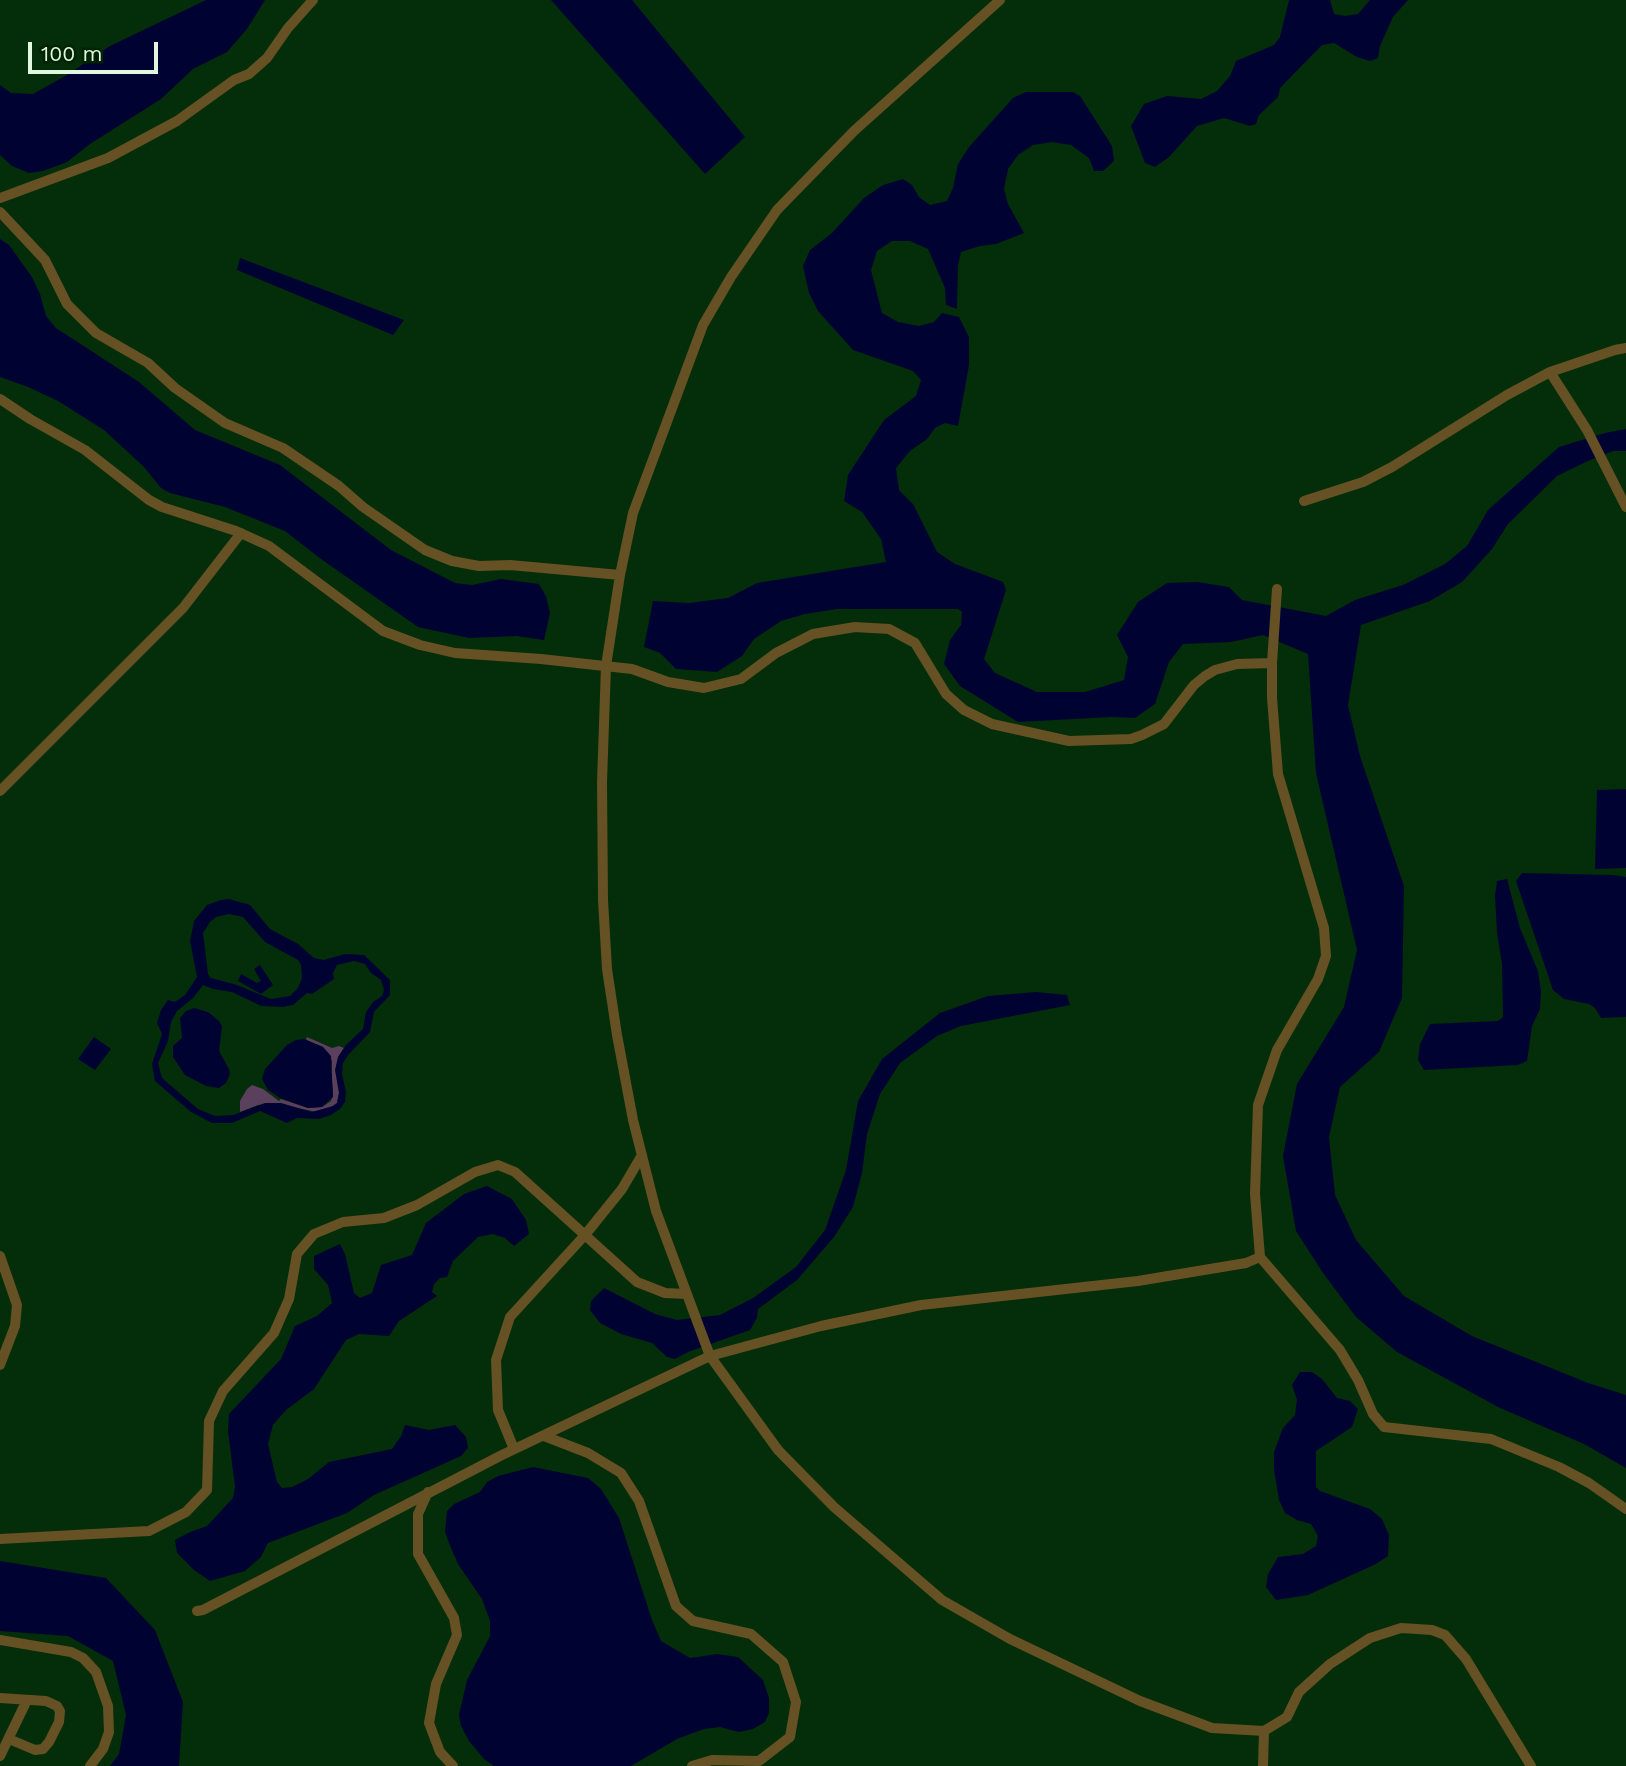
<!DOCTYPE html>
<style>
body{margin:0}
#map{position:relative;width:1626px;height:1766px;overflow:hidden;background:#042e09;font-family:"Work Sans",sans-serif}
canvas{display:block}
.scale{position:absolute;left:28px;top:42px;width:130px;height:32px;box-sizing:border-box;border:4px solid #e0f7e0;border-top:0;padding-left:9px;font-size:21px;line-height:24px;white-space:nowrap;color:#e0f7e0;-webkit-text-stroke:5px #002401;paint-order:stroke}
</style>
<div id="map">
<canvas width="1626" height="1766"></canvas>
<div class="scale">100 m</div>
</div>
<script>
const context = document.querySelector('canvas').getContext('2d');
context.lineJoin = 'round';
function fill(path, color) { context.fillStyle = color; context.fill(path, 'evenodd'); }
const poly = rows => new Path2D(rows.map(r => 'M' + r).join(''));
function strokePath(path, color, width, dash) { context.strokeStyle = color; context.lineWidth = width; context.lineCap = dash ? 'butt' : 'round'; context.setLineDash(dash || []); context.stroke(path); }
fill(poly([
 [307,1037,332,1048,339,1046,344,1048,338,1057,339,1093,337,1103,328,1109,317,1112,272,1103,258,1105,240,1112,240,1101,247,1089,252,1085,263,1089,279,1101,281,1099,308,1108,322,1107,331,1101,333,1092,331,1073,332,1061,323,1047,306,1040]
]), '#5a405c');
fill(poly([
 [206,0,265,0,247,29,227,52,193,69,161,99,90,144,67,162,43,171,29,173,12,166,0,155,0,85,11,93,33,94,67,75,110,46],
 [551,0,632,0,745,137,705,174],
 [1289,0,1330,0,1334,14,1345,16,1358,14,1370,0,1408,0,1393,17,1380,46,1378,58,1370,61,1357,57,1334,43,1322,45,1280,88,1278,97,1259,115,1256,124,1250,126,1224,118,1197,126,1169,157,1155,167,1145,163,1131,126,1144,104,1167,96,1201,99,1217,91,1230,76,1236,61,1274,45,1280,37],
 [1026,92,1073,92,1080,96,1112,146,1114,161,1103,171,1094,171,1089,158,1071,145,1052,142,1033,145,1018,155,1008,169,1004,189,1008,204,1024,233,996,244,980,246,961,252,958,265,957,309,946,305,945,288,928,249,910,241,892,241,877,251,871,270,882,313,898,322,919,326,934,322,942,313,959,317,969,337,969,365,958,426,945,423,935,428,927,439,910,451,896,468,899,490,913,504,937,552,955,564,1003,582,1006,590,984,659,995,673,1037,692,1085,692,1124,680,1128,657,1117,635,1138,602,1167,583,1197,582,1229,587,1242,600,1326,616,1355,600,1403,585,1445,564,1467,546,1488,510,1559,447,1605,433,1626,429,1626,451,1613,451,1588,461,1557,476,1508,524,1492,549,1462,582,1430,601,1361,625,1348,705,1360,756,1404,886,1402,998,1379,1052,1340,1087,1329,1137,1335,1195,1356,1240,1404,1296,1472,1336,1588,1383,1626,1395,1626,1468,1584,1444,1500,1408,1397,1352,1356,1317,1323,1273,1296,1231,1283,1156,1297,1084,1344,1007,1357,950,1316,773,1308,654,1263,635,1231,642,1183,644,1169,662,1155,704,1135,718,1111,717,1018,722,960,686,944,664,950,640,961,625,962,612,958,609,837,609,805,614,781,621,754,639,742,656,717,672,676,669,660,653,644,647,653,601,689,603,728,598,757,583,886,562,881,539,862,512,844,501,848,475,884,420,916,396,921,380,913,371,853,350,818,311,809,293,803,266,810,250,832,233,864,198,883,185,903,179,912,185,919,197,930,205,947,201,953,188,958,164,969,147,1013,98],
 [0,239,9,245,32,277,40,294,46,316,56,328,139,382,195,430,280,465,391,550,455,583,472,585,501,579,539,584,546,596,550,613,544,640,517,636,469,638,418,627,321,559,285,531,225,507,170,493,161,488,144,467,104,430,58,401,28,387,0,377],
 [240,258,404,320,393,335,237,270],
 [1626,789,1626,868,1595,869,1597,790],
 [1522,873,1613,875,1626,877,1626,1017,1601,1018,1595,1008,1589,1004,1564,999,1553,990,1516,881],
 [1507,879,1520,928,1538,971,1541,992,1540,1009,1532,1026,1527,1061,1518,1065,1424,1070,1418,1060,1420,1044,1430,1024,1498,1021,1503,1017,1502,964,1497,933,1495,896,1497,881],
 [229,899,250,905,270,929,298,944,314,958,324,960,345,954,364,955,390,980,390,995,374,1012,370,1032,349,1054,343,1063,342,1074,346,1092,345,1102,340,1109,331,1115,319,1119,297,1118,287,1123,260,1111,232,1123,212,1123,191,1112,155,1081,152,1064,162,1034,157,1023,161,1010,168,1000,175,1002,185,995,197,977,190,941,194,921,207,905,221,900],
 [229,914,243,917,265,942,298,960,301,965,302,978,298,988,290,996,271,999,237,985,211,978,208,974,203,933,210,922,216,917],
 [354,961,365,964,371,973,381,980,384,990,382,996,373,1002,366,1012,363,1029,346,1045,338,1057,335,1070,339,1093,337,1103,333,1106,312,1112,281,1103,265,1103,233,1115,215,1116,198,1109,162,1078,158,1063,168,1041,171,1022,177,1011,193,998,203,985,213,989,232,992,261,1006,283,1007,293,1005,307,993,312,994,334,979,333,973,337,965],
 [260,965,273,985,261,994,238,981,241,974,257,983,261,981,254,969],
 [1036,992,1067,995,1070,1005,961,1026,937,1036,900,1063,880,1094,867,1134,862,1173,853,1207,834,1237,797,1280,758,1309,757,1318,750,1330,688,1352,675,1359,667,1357,652,1343,621,1334,600,1323,590,1310,591,1301,604,1288,655,1314,677,1320,720,1315,753,1298,796,1267,825,1230,846,1170,858,1101,882,1059,940,1013,988,996],
 [194,1008,208,1012,219,1021,222,1026,219,1051,229,1069,230,1074,226,1083,219,1088,206,1086,185,1075,173,1057,173,1046,182,1038,180,1018,186,1011],
 [94,1037,111,1049,95,1070,78,1059],
 [304,1039,323,1047,331,1056,333,1097,322,1107,308,1108,280,1098,268,1090,262,1079,265,1069,287,1045,296,1040],
 [487,1186,512,1199,526,1220,529,1234,514,1246,505,1238,493,1234,478,1237,453,1261,447,1277,440,1278,434,1284,432,1292,437,1296,399,1321,389,1336,359,1334,346,1340,314,1389,286,1410,273,1425,268,1444,277,1482,282,1488,292,1487,308,1479,329,1462,392,1449,401,1436,405,1425,429,1430,455,1425,466,1437,468,1448,461,1456,374,1495,347,1513,268,1543,261,1557,245,1571,210,1581,194,1570,177,1553,175,1540,190,1532,207,1526,233,1498,235,1487,228,1431,229,1414,281,1359,295,1326,317,1316,332,1303,328,1285,314,1269,314,1256,340,1244,345,1254,354,1293,360,1298,372,1293,381,1265,412,1255,426,1223,464,1194],
 [1300,1372,1312,1372,1322,1379,1337,1398,1350,1401,1358,1409,1352,1427,1316,1451,1316,1487,1320,1491,1370,1509,1382,1519,1389,1535,1388,1556,1376,1564,1308,1595,1276,1600,1266,1587,1268,1574,1278,1557,1303,1554,1316,1546,1318,1536,1311,1524,1297,1520,1285,1513,1279,1500,1274,1469,1274,1452,1283,1428,1295,1415,1297,1400,1292,1385],
 [533,1467,588,1478,601,1489,619,1518,652,1620,661,1641,690,1658,717,1654,738,1657,763,1680,769,1698,769,1713,765,1722,753,1729,739,1732,720,1727,704,1729,677,1739,631,1766,494,1766,484,1759,469,1741,461,1726,459,1715,467,1680,490,1636,490,1621,482,1599,458,1564,451,1548,445,1532,447,1511,454,1504,480,1492,487,1482,498,1476],
 [0,1561,106,1578,155,1630,183,1702,179,1766,110,1766,119,1754,126,1715,113,1661,68,1636,0,1631]
]), '#000331');
strokePath(poly([
 [1000,0,854,131,777,210,731,277,703,325,633,513,620,575,606,666,602,782,603,900,607,969,617,1035,633,1120,656,1211,710,1356,778,1450,834,1507,942,1600,1010,1639,1140,1701,1212,1728,1264,1731,1287,1717,1299,1692,1330,1664,1370,1638,1401,1628,1432,1630,1445,1635,1466,1659,1531,1766],
 [0,198,108,158,177,121,234,80,249,74,267,58,288,28,313,0],
 [0,212,45,260,67,304,96,333,148,363,175,388,225,423,283,448,339,486,363,507,425,550,452,561,479,566,510,565,620,575],
 [1550,372,1587,430,1626,507],
 [0,399,30,419,85,450,149,500,162,507,236,531,269,546,383,631,420,645,455,653,541,659,632,669,668,682,704,688,741,679,776,653,813,634,855,627,889,629,915,643,946,694,964,710,992,724,1069,741,1131,739,1142,735,1164,724,1194,685,1205,676,1215,670,1237,664,1272,663,1272,698,1278,774,1324,928,1326,956,1318,979,1277,1050,1258,1105,1255,1194,1260,1257,1246,1263,1138,1281,921,1305,821,1326,710,1356,502,1455,203,1610,197,1611],
 [1304,501,1363,482,1392,467,1507,395,1550,372,1615,350,1626,348],
 [1272,663,1277,589],
 [0,791,183,608,241,533],
 [0,1256,17,1305,15,1326,0,1365],
 [1260,1257,1340,1350,1358,1380,1373,1414,1384,1427,1491,1439,1559,1467,1589,1483,1626,1509],
 [544,1436,588,1453,621,1473,639,1501,676,1606,693,1621,751,1634,783,1662,796,1702,790,1737,759,1761,712,1760,692,1766],
 [514,1449,498,1410,496,1360,510,1317,585,1235,622,1189,642,1155],
 [428,1492,418,1514,418,1554,454,1618,457,1635,436,1684,429,1723,440,1752,453,1766],
 [0,1539,149,1531,186,1512,207,1490,209,1421,223,1391,274,1333,289,1299,297,1254,314,1234,343,1222,384,1218,417,1205,475,1172,498,1165,515,1172,637,1282,665,1293,686,1294],
 [0,1640,71,1652,83,1658,96,1672,108,1706,109,1732,103,1749,90,1766],
 [0,1698,46,1701,57,1706,60,1711,59,1722,49,1742,43,1749,35,1750,9,1739],
 [0,1756,27,1700],
 [1263,1766,1264,1731]
]), '#655123', 10);
</script>
